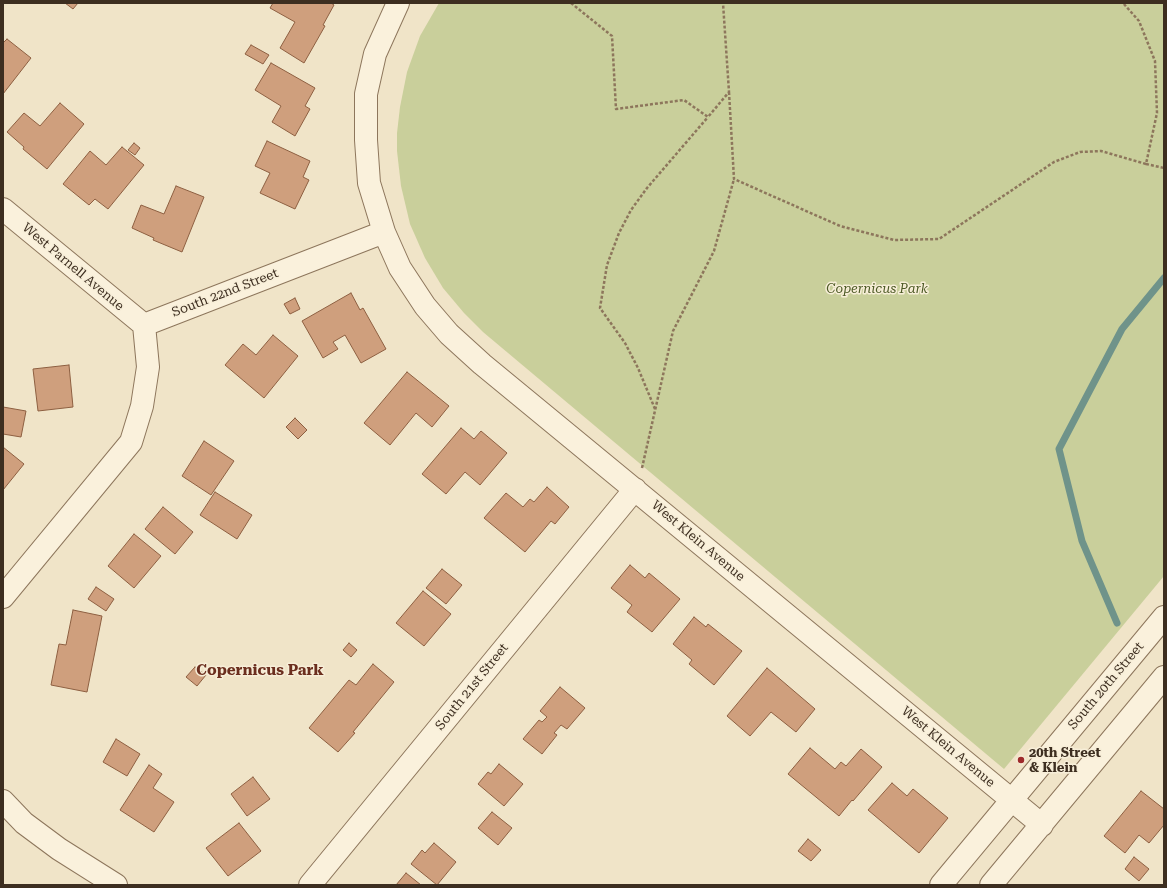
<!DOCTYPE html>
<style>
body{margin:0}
#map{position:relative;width:1167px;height:888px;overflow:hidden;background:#f0e4c8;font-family:"Roboto Serif",serif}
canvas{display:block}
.frame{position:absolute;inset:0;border:4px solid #3d2e20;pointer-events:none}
</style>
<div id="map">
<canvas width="1167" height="888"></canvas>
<div class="frame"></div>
</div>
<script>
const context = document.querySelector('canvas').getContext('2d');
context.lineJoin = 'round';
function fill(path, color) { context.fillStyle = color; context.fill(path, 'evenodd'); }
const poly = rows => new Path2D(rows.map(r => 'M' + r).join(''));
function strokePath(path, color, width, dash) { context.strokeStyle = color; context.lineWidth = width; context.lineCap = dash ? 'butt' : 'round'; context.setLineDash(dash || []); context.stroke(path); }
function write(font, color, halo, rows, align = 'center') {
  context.font = font + ' "Roboto Serif",serif'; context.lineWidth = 3; context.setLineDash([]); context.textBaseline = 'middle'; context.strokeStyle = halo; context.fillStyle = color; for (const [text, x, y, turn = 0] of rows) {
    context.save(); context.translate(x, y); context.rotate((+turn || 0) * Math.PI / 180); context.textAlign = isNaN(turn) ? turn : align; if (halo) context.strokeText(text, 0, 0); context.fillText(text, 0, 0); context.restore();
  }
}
fill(poly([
 [439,3,1164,3,1164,576,1004,769,483,332,464,313,443,288,425,258,410,224,401,186,397,151,397,133,400,107,407,72,420,36]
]), '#c9cf9b');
strokePath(poly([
 [1117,623,1082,541,1059,449,1122,329,1164,278]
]), '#6f938a', 7);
const building = poly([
 [65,3,78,3,73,9,65,3],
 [273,3,331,3,334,5,323,25,325,26,304,63,280,48,295,22,270,8,273,3],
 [7,39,31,58,3,94,3,43,7,39],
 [251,45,269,55,263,64,245,54,251,45],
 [271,63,315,88,305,106,310,109,295,136,272,122,281,106,255,90,271,63],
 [60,103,84,124,47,169,23,149,24,147,7,132,24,113,40,126,60,103],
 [267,141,310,161,303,177,309,180,295,209,260,193,270,173,255,166,267,141],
 [134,143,140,148,135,155,128,150,134,143],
 [122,147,144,165,108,209,95,199,89,205,63,184,90,151,106,165,122,147],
 [176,186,204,197,182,252,153,240,154,238,132,228,141,205,164,214,176,186],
 [351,293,360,310,363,308,386,349,361,363,345,335,333,342,338,349,323,358,302,321,351,293],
 [295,298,300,309,290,314,284,304,295,298],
 [273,335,298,356,264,398,225,365,243,344,256,355,273,335],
 [69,365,73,407,38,411,33,369,69,365],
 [407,372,449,406,432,427,416,413,390,445,364,423,407,372],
 [3,407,26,411,21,437,3,434,3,407],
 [295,418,307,430,298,439,286,427,295,418],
 [461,428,474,439,481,431,507,453,480,485,465,472,446,494,422,474,461,428],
 [204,441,234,461,211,495,182,476,204,441],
 [3,447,24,464,3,490,3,447],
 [547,487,569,507,555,524,551,521,525,552,484,518,506,493,523,507,530,499,534,502,547,487],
 [215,492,252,515,237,539,200,515,215,492],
 [163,507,193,532,175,554,145,529,163,507],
 [134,534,161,556,134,588,108,566,134,534],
 [630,565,645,578,649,573,680,599,652,632,627,612,632,605,611,588,630,565],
 [442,569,462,585,446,604,426,588,442,569],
 [96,587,114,599,106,611,88,599,96,587],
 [423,591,451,614,424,646,396,623,423,591],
 [73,610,102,616,87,692,51,685,59,644,66,645,73,610],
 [694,617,706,627,708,624,742,651,714,685,689,664,692,660,673,644,694,617],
 [349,643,357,650,351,657,343,650,349,643],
 [373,664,394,682,353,732,355,733,338,752,309,728,349,680,356,685,373,664],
 [195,667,206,675,197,686,186,677,195,667],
 [767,668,815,709,796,732,771,712,750,736,727,716,767,668],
 [560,687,585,708,567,729,561,725,554,733,557,735,542,754,523,739,539,720,542,722,547,717,540,711,560,687],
 [116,739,140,754,127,776,103,762,116,739],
 [810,748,835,769,841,762,846,766,861,749,882,767,853,801,852,800,839,816,788,774,810,748],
 [499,764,523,784,504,806,478,784,488,772,491,774,499,764],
 [149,765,162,774,153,788,174,802,154,832,120,810,149,765],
 [253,777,270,799,247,816,231,794,253,777],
 [892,783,907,796,913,789,948,818,919,853,868,810,892,783],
 [1141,791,1164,809,1164,825,1149,843,1139,835,1125,853,1104,836,1141,791],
 [492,812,512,828,498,845,478,828,492,812],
 [239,823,261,851,228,876,206,848,239,823],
 [808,839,821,850,811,861,798,851,808,839],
 [434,843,456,862,437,885,411,864,422,850,425,853,434,843],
 [1134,857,1149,869,1139,881,1125,869,1134,857],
 [406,873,421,885,396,885,406,873]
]);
fill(building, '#cf9f7d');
strokePath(building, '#8d5f41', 1);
const minor = poly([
 [3,209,144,325],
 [384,232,400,268,425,306,449,334,482,364,1042,825],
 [3,597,131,442,142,406,148,367,144,325,384,232,369,183,366,140,366,94,375,54,398,3],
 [3,801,24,823,59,849,116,885],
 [310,885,635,489],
 [941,885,1164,617],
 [991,885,1164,677]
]);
strokePath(minor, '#8d765c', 24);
strokePath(poly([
 [571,3,612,36,616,109,684,100,708,117,729,92,723,3],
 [729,92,734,179,840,226,894,240,939,239,1054,162,1080,152,1101,151,1146,164,1157,113,1155,61,1139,21,1123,3],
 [1146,164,1164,168],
 [655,409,638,368,625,343,600,308,607,265,619,233,631,210,647,188,708,117],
 [642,468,673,331,714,251,734,179]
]), '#8d765c', 2.5, [3, 2]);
strokePath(minor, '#faf1dc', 22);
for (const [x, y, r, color] of [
 [1021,760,4,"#9e2a2b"]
]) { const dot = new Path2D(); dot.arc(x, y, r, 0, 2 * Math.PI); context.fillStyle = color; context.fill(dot); strokePath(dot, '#f7eed8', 1.5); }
write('13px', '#3d2e20', '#f7eed8', [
 ["West Parnell Avenue",73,267,40],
 ["South 22nd Street",225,293,-21],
 ["West Klein Avenue",698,541,40],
 ["South 20th Street",1106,686,-50],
 ["South 21st Street",472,687,-51],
 ["West Klein Avenue",948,747,40]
]);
write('italic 13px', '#4d5a26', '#f7eed8', [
 ["Copernicus Park",877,289]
]);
write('bold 13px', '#3d2e20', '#f7eed8', [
 ["20th Street",1029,753],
 ["& Klein",1029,768]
], 'left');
write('bold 15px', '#6b2e1e', '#f7eed8', [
 ["Copernicus Park",260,671]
]);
</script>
